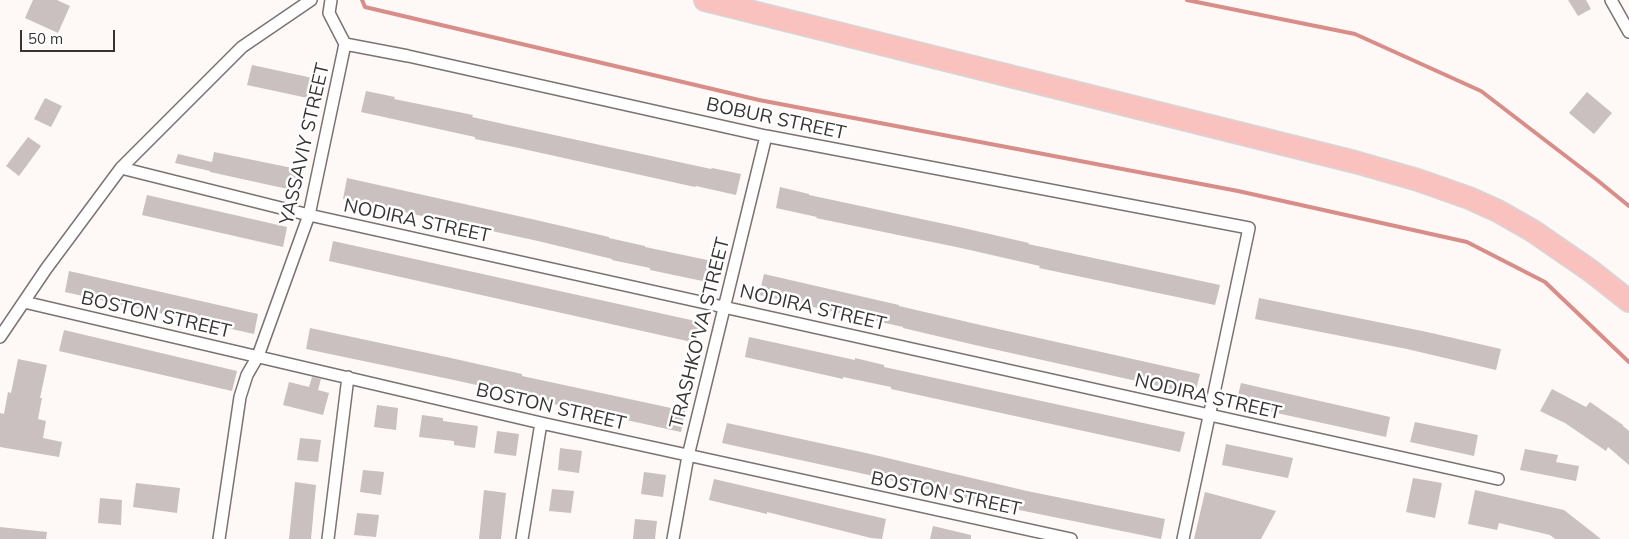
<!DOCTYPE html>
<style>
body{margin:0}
#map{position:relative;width:1629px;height:539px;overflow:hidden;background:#fef8f7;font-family:Mulish,sans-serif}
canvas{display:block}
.scale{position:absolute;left:20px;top:30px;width:95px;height:22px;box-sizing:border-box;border:2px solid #383434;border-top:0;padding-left:6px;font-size:15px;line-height:18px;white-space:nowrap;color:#383434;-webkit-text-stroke:4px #fff;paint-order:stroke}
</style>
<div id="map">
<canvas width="1629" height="539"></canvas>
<div class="scale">50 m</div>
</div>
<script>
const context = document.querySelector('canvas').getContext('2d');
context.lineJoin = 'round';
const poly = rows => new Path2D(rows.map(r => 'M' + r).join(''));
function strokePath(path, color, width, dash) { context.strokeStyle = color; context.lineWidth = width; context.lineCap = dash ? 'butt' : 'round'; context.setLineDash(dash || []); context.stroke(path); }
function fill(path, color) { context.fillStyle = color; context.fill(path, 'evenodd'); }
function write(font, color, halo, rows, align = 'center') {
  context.font = font + ' Mulish,sans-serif'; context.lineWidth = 5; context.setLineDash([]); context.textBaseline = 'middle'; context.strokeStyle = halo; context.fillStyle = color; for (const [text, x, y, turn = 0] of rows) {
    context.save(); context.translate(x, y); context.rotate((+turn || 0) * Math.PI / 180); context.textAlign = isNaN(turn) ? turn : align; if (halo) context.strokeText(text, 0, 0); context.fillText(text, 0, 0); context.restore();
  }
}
strokePath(poly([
 [362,0,365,7,759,100,1238,191,1467,242,1545,282,1629,362],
 [1187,0,1355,34,1481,91,1597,180,1629,206]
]), '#d88d89', 4);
fill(poly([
 [33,0,57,0,70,6,58,33,25,18],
 [1568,0,1586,0,1591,9,1578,16],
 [252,65,322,80,317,100,247,85],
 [366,91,395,97,394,99,473,115,472,117,508,125,711,169,712,168,741,174,736,195,696,186,695,187,514,147,475,139,475,137,361,112],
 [1587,92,1612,113,1594,134,1569,113],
 [45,98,62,106,51,127,34,119],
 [28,137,41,146,19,176,6,166],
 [214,152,302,170,297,191,210,172,210,171,175,163,178,154,212,162],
 [347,178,536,220,609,237,609,238,645,246,645,247,717,262,712,283,650,270,650,268,612,260,612,259,538,241,343,199],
 [780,187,809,194,809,195,959,227,1029,243,1028,244,1220,285,1215,305,1039,268,1040,266,961,248,816,218,817,217,776,208],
 [147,195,287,227,283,247,142,215],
 [333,241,700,322,696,343,329,261],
 [69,271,258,314,254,334,65,292],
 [764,274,899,305,899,306,976,324,1200,374,1195,394,975,345,903,328,903,327,759,295],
 [1259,298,1427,332,1501,349,1496,370,1407,349,1255,319],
 [310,328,451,358,522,374,522,376,685,411,681,432,535,400,535,398,454,380,306,349],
 [64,330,237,371,232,391,59,351],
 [749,337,855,360,855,358,884,365,884,367,1185,432,1180,452,891,389,891,387,843,377,843,379,745,357],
 [18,359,47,365,40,398,42,398,38,419,46,421,43,438,62,442,59,457,0,447,0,413,4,414,8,392,11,393],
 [312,377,321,379,318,390,329,393,323,415,283,405,289,382,309,387],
 [1241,383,1390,417,1386,437,1236,404],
 [1552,389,1586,407,1590,402,1623,425,1623,426,1629,431,1629,465,1608,447,1606,451,1565,423,1540,411],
 [377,405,398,408,396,430,374,427],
 [422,415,443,418,443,421,478,426,475,448,454,445,454,441,419,437],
 [1415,422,1478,435,1474,456,1410,442],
 [727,423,866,453,1027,491,1165,519,1161,539,985,503,869,475,722,443],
 [497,431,519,434,516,456,494,453],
 [300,438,321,440,318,462,297,460],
 [1226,444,1293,458,1288,478,1222,465],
 [560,448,582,451,579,473,558,470],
 [1525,449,1558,455,1556,462,1579,466,1576,481,1520,470],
 [363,470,384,472,381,495,360,492],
 [644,472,666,475,663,497,641,494],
 [1413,478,1442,483,1435,518,1406,512],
 [714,479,886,519,882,539,871,538,767,512,767,514,709,500],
 [295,482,316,485,311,539,289,539],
 [136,483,180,488,177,513,133,507],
 [552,489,574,491,571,513,549,511],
 [484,490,506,493,501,539,479,539],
 [1475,490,1564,510,1601,539,1555,539,1550,535,1499,523,1497,530,1468,524],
 [1205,492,1276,511,1261,539,1194,539],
 [100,498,122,500,121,525,98,523],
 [357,513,379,515,376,537,354,535],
 [635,519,657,521,655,539,633,539],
 [933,526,971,535,971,539,930,539],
 [0,527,47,532,46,539,0,539]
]), '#c9c0bf');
const street = poly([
 [331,0,329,13,345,44,408,56,766,136,1249,228,1183,539],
 [1611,0,1629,32],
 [121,168,309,215,1498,479],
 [24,302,541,423,1071,539],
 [0,337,46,269,121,168,242,47,311,0],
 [219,539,240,397,247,375,258,356,309,215,345,44],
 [328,539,348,377],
 [522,539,541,423],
 [673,539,688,456,766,136]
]);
const highway = poly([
 [705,0,1355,162,1418,180,1469,198,1498,211,1533,231,1591,271,1629,301]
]);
strokePath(street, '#7b7372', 14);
strokePath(highway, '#d7d6d6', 24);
strokePath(street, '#fff', 11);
strokePath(highway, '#fac2be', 21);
write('19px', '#383434', '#fff', [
 ["BOBUR STREET",776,119,12],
 ["YASSAVIY STREET",305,144,-77],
 ["NODIRA STREET",417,221,12],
 ["NODIRA STREET",813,308,13],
 ["BOSTON STREET",156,315,13],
 ["TRASHKO'VA STREET",700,333,-76],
 ["NODIRA STREET",1208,397,13],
 ["BOSTON STREET",551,407,13],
 ["BOSTON STREET",946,494,12]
]);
</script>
